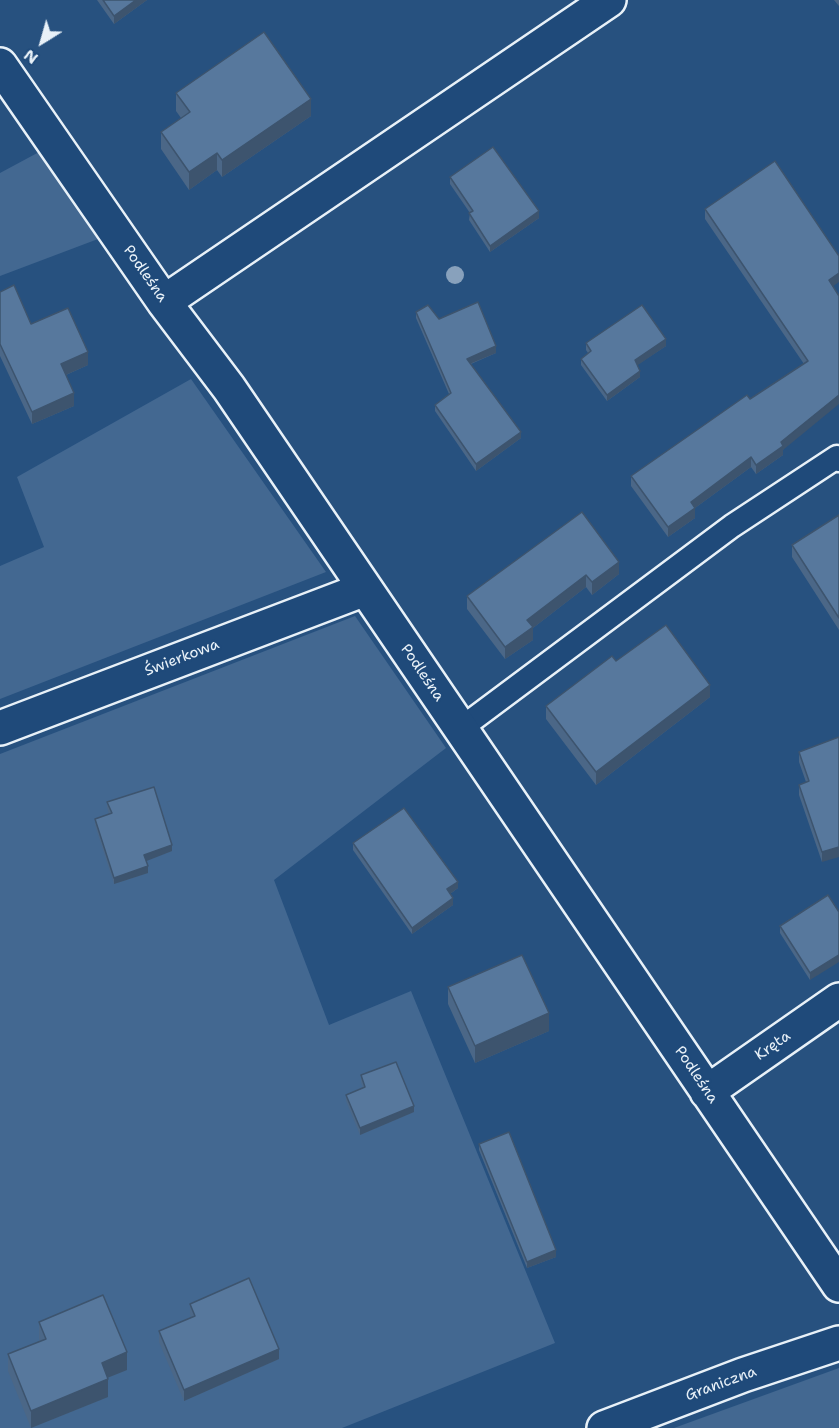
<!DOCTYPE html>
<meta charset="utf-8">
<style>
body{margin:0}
#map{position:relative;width:839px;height:1428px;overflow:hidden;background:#27517f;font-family:"Shantell Sans",sans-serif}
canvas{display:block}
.north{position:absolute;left:12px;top:12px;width:60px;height:60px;-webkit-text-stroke:4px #1f4a7a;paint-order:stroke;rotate:217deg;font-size:16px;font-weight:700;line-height:24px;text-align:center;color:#e8f1f8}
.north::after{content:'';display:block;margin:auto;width:21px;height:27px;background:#e8f1f8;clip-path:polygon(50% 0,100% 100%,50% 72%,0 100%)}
</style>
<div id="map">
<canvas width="839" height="1428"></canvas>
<div class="north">N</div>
</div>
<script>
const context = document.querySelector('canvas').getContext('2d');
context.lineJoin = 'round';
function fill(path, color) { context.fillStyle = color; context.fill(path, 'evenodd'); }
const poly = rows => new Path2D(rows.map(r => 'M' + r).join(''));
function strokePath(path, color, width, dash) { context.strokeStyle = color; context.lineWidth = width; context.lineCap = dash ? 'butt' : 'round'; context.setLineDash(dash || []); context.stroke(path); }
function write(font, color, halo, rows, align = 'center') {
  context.font = font + ' "Shantell Sans",sans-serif'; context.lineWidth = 4.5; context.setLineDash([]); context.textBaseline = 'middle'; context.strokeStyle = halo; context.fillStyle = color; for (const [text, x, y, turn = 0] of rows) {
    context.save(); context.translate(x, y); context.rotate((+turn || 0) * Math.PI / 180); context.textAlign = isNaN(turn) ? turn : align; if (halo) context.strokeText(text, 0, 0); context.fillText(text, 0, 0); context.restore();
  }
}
fill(poly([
 [41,151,98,239,0,276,0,173],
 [191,379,326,572,0,699,0,566,44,547,17,477],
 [355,616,446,748,274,880,329,1025,411,991,555,1343,342,1428,0,1428,0,754],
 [839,1368,839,1428,674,1428]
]), '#436891');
const lane = poly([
 [460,729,732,526,837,457,839,460]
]);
const street = poly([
 [0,65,164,302,229,388,839,1285],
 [164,302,609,0],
 [0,728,365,589],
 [707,1092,839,1000],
 [604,1428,743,1375,839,1343]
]);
strokePath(lane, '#e8f1f8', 27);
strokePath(street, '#e8f1f8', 38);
strokePath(lane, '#1f4a7a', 22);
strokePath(street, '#1f4a7a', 33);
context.fillStyle = '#88a1bc';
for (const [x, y] of [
 [455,275]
]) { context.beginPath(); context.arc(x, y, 9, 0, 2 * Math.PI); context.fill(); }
fill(poly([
 [97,0,147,0,114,24],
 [834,0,839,0,839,6],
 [176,93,311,116,222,177,217,170,189,190,161,149,161,132,181,118,176,111],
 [450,177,539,218,490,252,469,220,470,213,450,184],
 [705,209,833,286,783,450,783,455,756,474,751,467,695,508,695,518,668,537,631,486,631,476,804,364,705,219],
 [0,292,31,324,88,365,66,375,74,406,32,424,0,356],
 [416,312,439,319,496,353,471,364,521,438,476,471,435,411,435,405,449,394,416,318],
 [586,343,666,346,637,365,640,377,607,401,581,365,581,359,588,353,586,350],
 [582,512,619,574,592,595,586,587,533,628,533,640,505,659,467,609,467,596],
 [839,515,839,630,792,557,792,545],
 [616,661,710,697,596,785,546,719,546,706],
 [838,738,822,862,799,795,799,785,806,782,799,762,799,752],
 [107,802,172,851,146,861,148,873,114,884,95,825,95,819,109,814,107,808],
 [353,843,458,888,450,894,453,905,412,934,353,850],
 [839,912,810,980,780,933,780,926],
 [448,987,549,1031,475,1063,448,1004],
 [361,1075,414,1112,360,1135,346,1101,346,1095,363,1088,361,1082],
 [479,1144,556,1257,527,1268,479,1150],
 [190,1304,279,1359,184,1401,159,1342,159,1331,191,1318,190,1315],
 [39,1322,127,1370,107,1378,108,1397,31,1428,8,1371,8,1354,40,1341,39,1339]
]), '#4b6787');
fill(poly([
 [136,0,147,0,114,24,114,16],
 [311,99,311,116,222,177,222,160],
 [217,153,217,170,189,190,189,172],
 [539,211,539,218,490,252,490,246],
 [839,273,839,282,829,289,829,280],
 [666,339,666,346,635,367,635,360],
 [496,346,496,353,467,365,467,359],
 [88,352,88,365,61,377,61,364],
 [640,371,640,377,607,401,607,395],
 [74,393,74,406,32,424,32,412],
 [839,395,839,404,783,450,783,455,756,474,756,465,781,442],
 [521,432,521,438,476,471,476,464],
 [751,457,751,467,695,508,695,518,668,537,668,527,691,502],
 [619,562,619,574,592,595,592,582],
 [586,575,586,587,533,628,533,640,505,659,505,647,527,620],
 [710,685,710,697,596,785,596,772],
 [172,845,172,851,144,862,144,855],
 [839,847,839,857,822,862,822,852],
 [148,866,148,873,114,884,114,878],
 [458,882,458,888,447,896,447,889],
 [453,898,453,905,412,934,412,928],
 [839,955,839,962,810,980,810,973],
 [549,1013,549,1031,475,1063,475,1046],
 [414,1106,414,1112,360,1135,360,1128],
 [556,1250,556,1257,527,1268,527,1262],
 [279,1349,279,1359,184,1401,184,1390],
 [127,1352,127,1370,102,1380,102,1363],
 [108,1379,108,1397,31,1428,31,1411]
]), '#3d546e');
const building = poly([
 [103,0,136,0,114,16,103,0],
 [264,32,311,99,222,160,217,153,189,172,161,132,190,112,176,93,264,32],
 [493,147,539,211,490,246,469,213,473,211,450,177,493,147],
 [775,161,839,256,839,273,829,280,839,296,839,395,781,442,783,446,756,465,751,457,691,502,695,508,668,527,631,476,747,395,750,399,808,361,705,209,775,161],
 [14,285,31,324,68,308,88,352,61,364,74,393,32,412,0,344,0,292,14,285],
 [478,302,496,346,467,359,521,432,476,464,435,405,451,393,416,312,428,305,439,319,478,302],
 [642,305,666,339,635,360,640,371,607,395,581,359,591,351,586,343,642,305],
 [582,512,619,562,592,582,586,575,527,620,533,627,505,647,467,596,582,512],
 [839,515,839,618,792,545,839,515],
 [666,625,710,685,596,772,546,706,612,656,616,661,666,625],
 [839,737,839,847,822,852,799,785,809,781,799,752,839,737],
 [154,787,172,845,144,855,148,866,114,878,95,819,112,813,107,802,154,787],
 [404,808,458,882,447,889,453,898,412,928,353,843,404,808],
 [828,895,839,912,839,955,810,973,780,926,828,895],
 [522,955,549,1013,475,1046,448,987,522,955],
 [396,1062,414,1106,360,1128,346,1095,365,1087,361,1075,396,1062],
 [509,1132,556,1250,527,1262,479,1144,509,1132],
 [249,1278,279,1349,184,1390,159,1331,195,1316,190,1304,249,1278],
 [103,1295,127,1352,102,1363,108,1379,31,1411,8,1354,46,1339,39,1322,103,1295]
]);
fill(building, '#57789d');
strokePath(building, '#3d546e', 1.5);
write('15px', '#e8f1f8', '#1f4a7a', [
 ["Podleśna",145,274,55],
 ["Świerkowa",182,658,-21],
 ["Podleśna",422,673,56],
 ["Kręta",773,1046,-35],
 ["Podleśna",696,1075,56],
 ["Graniczna",721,1384,-20]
]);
</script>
